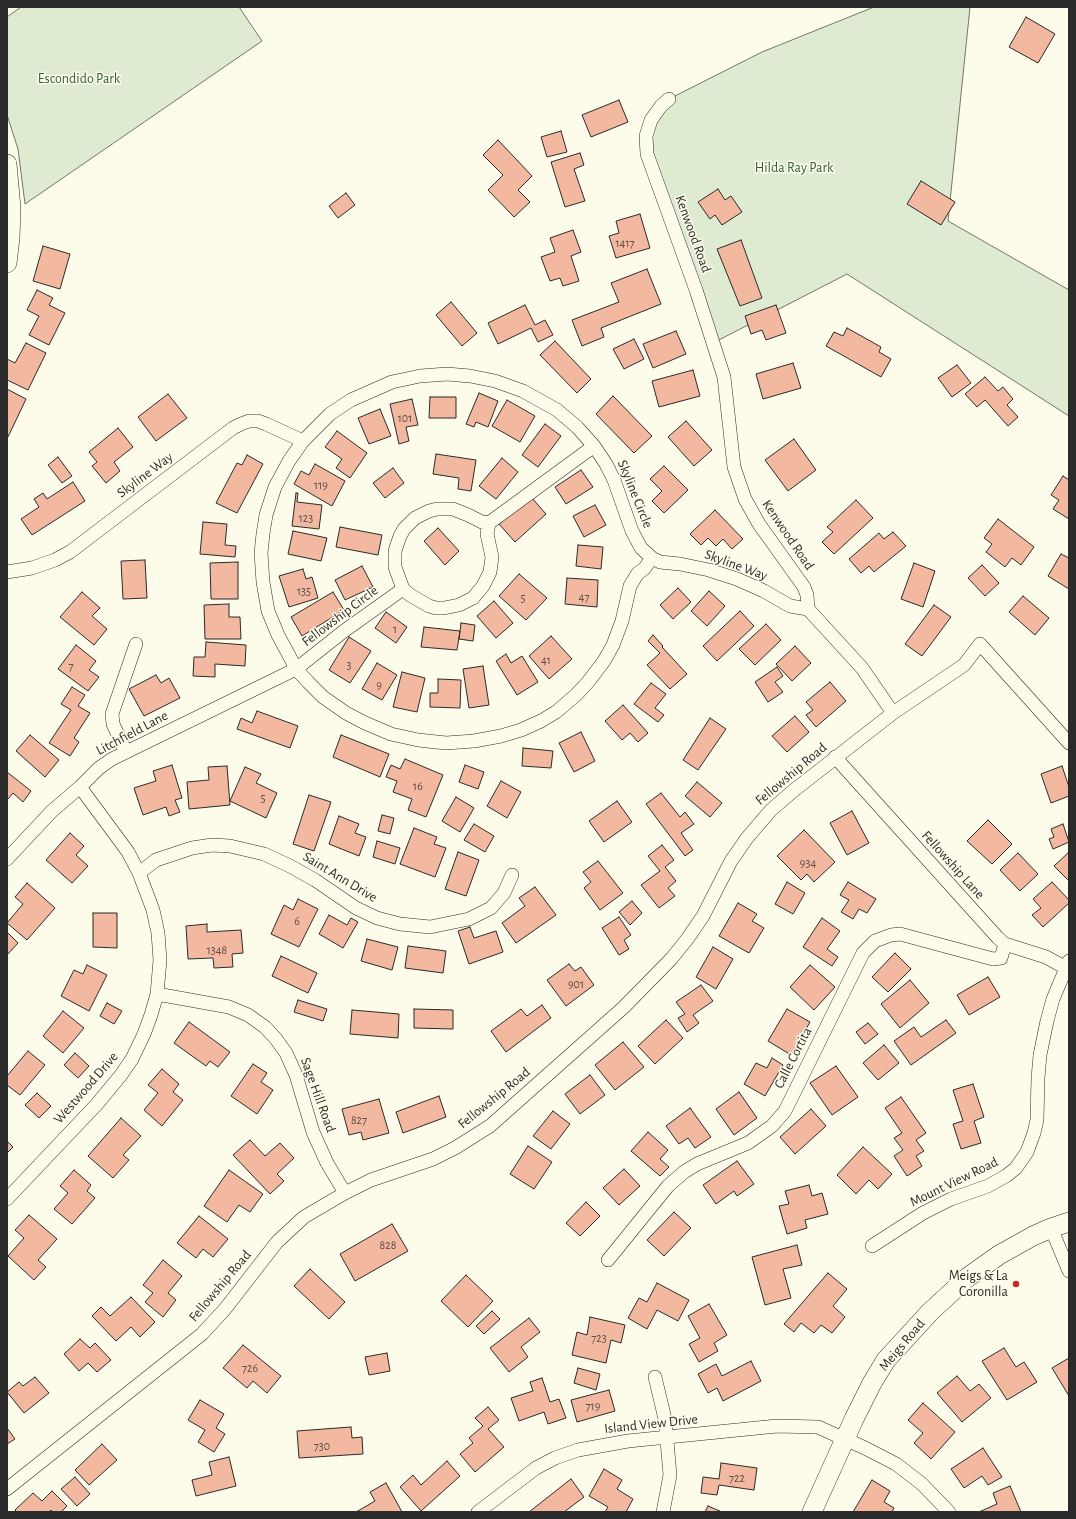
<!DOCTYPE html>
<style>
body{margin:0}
#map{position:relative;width:1076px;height:1519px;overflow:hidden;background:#fdfbea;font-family:"Alegreya Sans",sans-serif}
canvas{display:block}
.frame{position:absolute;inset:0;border:8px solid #2b2b2b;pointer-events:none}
</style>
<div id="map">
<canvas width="1076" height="1519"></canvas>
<div class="frame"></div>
</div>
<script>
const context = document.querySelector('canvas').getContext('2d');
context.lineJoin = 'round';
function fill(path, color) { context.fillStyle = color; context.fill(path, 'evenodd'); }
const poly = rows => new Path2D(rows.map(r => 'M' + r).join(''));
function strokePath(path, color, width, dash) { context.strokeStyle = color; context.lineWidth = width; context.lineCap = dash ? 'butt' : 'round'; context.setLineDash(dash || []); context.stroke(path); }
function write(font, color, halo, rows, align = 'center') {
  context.font = font + ' "Alegreya Sans",sans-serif'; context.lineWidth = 3; context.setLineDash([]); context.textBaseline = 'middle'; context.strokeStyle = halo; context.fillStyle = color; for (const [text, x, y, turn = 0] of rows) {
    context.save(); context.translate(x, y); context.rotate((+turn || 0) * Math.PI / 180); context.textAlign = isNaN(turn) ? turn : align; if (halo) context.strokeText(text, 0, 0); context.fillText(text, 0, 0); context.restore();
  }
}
const green = poly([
 [21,7,239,7,262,41,25,204,18,149,7,115,7,17,21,7],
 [874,7,970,7,948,221,1069,290,1069,416,847,274,713,343,646,136,669,99,762,52,874,7]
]);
fill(green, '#deebd1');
strokePath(green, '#74746e', 1);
const building = poly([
 [1026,17,1055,34,1038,63,1009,47,1026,17],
 [619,100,628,122,591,137,582,115,619,100],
 [561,131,567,152,547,157,541,137,561,131],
 [498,140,532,176,518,190,530,202,514,217,488,190,503,175,483,155,498,140],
 [580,153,584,165,574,169,585,201,565,207,551,162,580,153],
 [921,181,955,202,941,225,907,204,921,181],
 [718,189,725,200,731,196,742,212,722,225,715,215,710,219,698,202,718,189],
 [346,193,355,205,338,218,329,206,346,193],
 [640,214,650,248,616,258,609,236,619,233,616,221,640,214],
 [573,230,581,252,571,256,579,281,563,286,560,278,550,281,541,257,555,252,550,238,573,230],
 [741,240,762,298,740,306,717,249,741,240],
 [43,246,70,254,60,289,33,281,43,246],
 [647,269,661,304,601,328,604,337,582,346,572,320,619,302,611,283,647,269],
 [37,290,53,298,49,305,65,313,49,345,29,335,39,316,27,310,37,290],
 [451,302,477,333,462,346,436,315,451,302],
 [525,305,535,325,545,320,553,335,538,342,531,328,498,344,488,323,525,305],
 [776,305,786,333,766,340,762,330,751,334,745,316,776,305],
 [847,328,881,347,879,352,891,359,881,377,826,346,834,332,843,336,847,328],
 [676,331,686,354,653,368,643,344,676,331],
 [634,339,644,359,624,369,613,349,634,339],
 [555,341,591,379,577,393,540,355,555,341],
 [26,343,46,353,28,390,7,380,7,359,15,363,26,343],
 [793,363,801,388,763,399,756,374,793,363],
 [957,365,971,383,952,397,938,378,957,365],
 [693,370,700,396,659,407,652,381,693,370],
 [985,377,998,391,1003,387,1013,399,1007,405,1018,417,1008,426,985,400,977,407,965,394,985,377],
 [7,389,26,399,8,437,7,437,7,389],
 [479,393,498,401,488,427,476,422,474,427,466,424,479,393],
 [168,394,187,418,156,441,138,417,168,394],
 [613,396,652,436,634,453,596,414,613,396],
 [430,397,456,397,456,418,429,418,430,397],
 [412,399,418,425,406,427,409,441,399,444,390,404,412,399],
 [507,400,535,416,520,442,492,426,507,400],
 [380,409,391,436,369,444,358,418,380,409],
 [686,421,712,450,694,466,668,437,686,421],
 [545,424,561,436,538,467,522,455,545,424],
 [118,428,133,447,114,462,120,471,106,483,92,466,97,462,89,452,118,428],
 [337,431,367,453,350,478,336,468,342,459,325,447,337,431],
 [794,439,816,470,788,491,765,460,794,439],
 [436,454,476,460,471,491,458,489,459,478,433,474,436,454],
 [247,455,263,464,237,513,216,503,237,463,242,465,247,455],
 [58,457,72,476,62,483,48,465,58,457],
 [502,458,518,472,496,499,479,486,502,458],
 [315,464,345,481,332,506,294,484,301,471,309,475,315,464],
 [664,466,688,490,664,513,652,501,662,491,650,479,664,466],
 [393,468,404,483,385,498,373,483,393,468],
 [581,470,593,487,566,504,555,487,581,470],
 [1063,476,1069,480,1069,519,1053,509,1059,500,1051,495,1063,476],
 [73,482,85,501,32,535,21,519,39,507,34,499,43,493,47,499,73,482],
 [296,493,298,493,297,502,322,505,319,529,292,526,296,493],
 [531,497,546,514,515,542,499,524,531,497],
 [856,500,873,518,834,554,822,542,833,532,827,527,856,500],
 [595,505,606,525,584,537,573,516,595,505],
 [715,510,743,539,732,549,723,539,716,546,708,538,701,545,690,534,715,510],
 [998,519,1034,547,1021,565,1012,558,1005,567,986,552,992,544,984,538,998,519],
 [203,522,227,524,225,545,236,546,235,557,200,554,203,522],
 [340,527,382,535,378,555,336,547,340,527],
 [438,528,459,551,445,565,424,541,438,528],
 [293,531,327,538,321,561,288,554,293,531],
 [893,532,906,546,874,572,869,566,861,573,849,559,879,533,884,539,893,532],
 [578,545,603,547,601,569,576,566,578,545],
 [1061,554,1069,558,1069,589,1048,576,1061,554],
 [145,560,147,598,123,599,121,561,145,560],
 [238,562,238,599,211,599,210,563,238,562],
 [914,563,935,571,923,607,901,599,914,563],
 [982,565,999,583,985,596,968,578,982,565],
 [362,566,373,587,345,600,335,580,362,566],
 [303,569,306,579,312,577,318,598,289,607,279,576,303,569],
 [519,574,547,598,526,620,499,596,519,574],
 [567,578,598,580,597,607,565,604,567,578],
 [678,588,691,602,673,619,660,605,678,588],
 [709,591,725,606,707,626,691,611,709,591],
 [82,592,100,608,92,616,107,629,94,645,60,617,82,592],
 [333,592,344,610,302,636,291,617,333,592],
 [1023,596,1049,618,1035,635,1009,612,1023,596],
 [494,601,513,623,496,638,477,616,494,601],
 [229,604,229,617,240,617,241,639,205,639,204,605,229,604],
 [934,605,951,617,922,656,905,644,934,605],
 [740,611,754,626,717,661,703,646,740,611],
 [386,612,407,627,396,643,375,628,386,612],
 [461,623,475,625,473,641,459,639,461,623],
 [766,624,781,640,755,665,739,649,766,624],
 [424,627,460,631,457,650,421,647,424,627],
 [653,635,663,646,662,647,687,674,670,689,647,665,660,653,648,641,653,635],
 [551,636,572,659,549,679,529,656,551,636],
 [349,637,371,651,350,683,329,670,349,637],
 [206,642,246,645,245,666,215,664,215,677,193,676,194,657,205,657,206,642],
 [76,645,96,661,89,670,99,677,88,691,58,669,76,645],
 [795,646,811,663,792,681,776,664,795,646],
 [506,654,511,663,522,656,538,682,517,695,496,661,506,654],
 [377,663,397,675,382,700,362,689,377,663],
 [483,666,489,705,469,708,463,669,483,666],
 [777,667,783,676,775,682,783,692,768,702,755,682,777,667],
 [402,672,425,678,417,712,393,707,402,672],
 [156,675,161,683,169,678,180,698,144,716,129,689,156,675],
 [438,679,461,680,460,708,430,707,430,693,438,693,438,679],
 [830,682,846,701,816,727,806,715,813,710,806,702,830,682],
 [651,683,666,694,655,708,664,715,658,722,634,704,651,683],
 [72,687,85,695,78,706,90,713,74,738,79,742,70,756,49,743,71,710,61,704,72,687],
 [623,705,648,733,638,742,630,733,622,740,605,721,623,705],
 [257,711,298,726,290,748,237,729,241,718,252,723,257,711],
 [795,716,809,732,787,752,772,736,795,716],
 [710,718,726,729,698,770,683,760,710,718],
 [581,732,595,761,574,772,559,743,581,732],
 [30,735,59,760,45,777,16,751,30,735],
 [341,735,389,754,380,777,333,757,341,735],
 [523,748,553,751,551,768,522,766,523,748],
 [405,759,443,775,426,817,408,810,412,799,393,792,397,781,386,777,391,765,400,769,405,759],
 [172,765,182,798,175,800,180,812,169,816,166,807,143,815,134,788,156,781,153,771,172,765],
 [465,765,484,772,478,789,459,782,465,765],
 [227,766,230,805,189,809,187,782,209,780,208,767,227,766],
 [1062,766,1069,787,1069,796,1051,803,1041,774,1062,766],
 [245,767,261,774,256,783,277,793,266,818,230,801,245,767],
 [7,772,31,791,23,802,13,793,7,800,7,772],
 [501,781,521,792,507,818,487,806,501,781],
 [697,782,722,803,710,817,685,796,697,782],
 [661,793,680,817,685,812,694,824,681,833,693,850,685,856,646,804,661,793],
 [309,795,331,802,314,851,293,844,309,795],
 [456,797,474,808,460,832,442,821,456,797],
 [617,801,632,822,604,842,589,821,617,801],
 [852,811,869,843,847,855,830,823,852,811],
 [382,815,394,818,390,834,378,831,382,815],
 [339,816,359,824,355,833,366,837,359,856,329,844,339,816],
 [988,820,1012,844,992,864,967,841,988,820],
 [474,824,494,836,485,852,464,840,474,824],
 [1063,824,1069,842,1053,849,1049,839,1054,837,1051,829,1063,824],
 [414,828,437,837,434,844,446,848,435,877,400,864,414,828],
 [804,830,835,862,814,882,807,874,801,880,777,856,804,830],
 [70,833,84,846,76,855,88,866,72,883,46,860,70,833],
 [377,841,400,848,395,864,373,857,377,841],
 [662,845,674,860,665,867,676,881,668,888,675,896,659,908,641,885,660,871,648,856,662,845],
 [458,852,479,860,466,896,445,889,458,852],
 [1018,853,1038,874,1020,891,1000,870,1018,853],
 [1068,853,1069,854,1069,881,1054,866,1068,853],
 [598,861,623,893,600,910,584,888,591,882,583,872,598,861],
 [787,882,805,893,793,914,775,904,787,882],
 [848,882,876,899,867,913,859,909,853,919,841,912,849,900,840,895,848,882],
 [1052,882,1069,900,1069,903,1043,927,1032,915,1041,908,1033,899,1052,882],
 [27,883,55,908,27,940,7,923,23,904,15,897,27,883],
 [535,887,556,915,516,943,502,923,525,906,519,898,535,887],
 [298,899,318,909,299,947,271,934,284,905,293,910,298,899],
 [632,901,642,913,630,925,619,912,632,901],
 [738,903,757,914,752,921,764,928,749,953,719,936,738,903],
 [93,913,117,913,117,948,93,947,93,913],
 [329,915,347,925,351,918,358,922,343,948,319,934,329,915],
 [619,917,631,935,624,940,629,949,619,955,602,928,619,917],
 [822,918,840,931,827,949,838,957,832,966,803,947,822,918],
 [207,924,207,932,241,930,243,953,232,954,233,967,214,968,213,958,188,959,186,926,207,924],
 [470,927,474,938,496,931,503,952,469,964,458,931,470,927],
 [7,932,18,943,7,955,7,932],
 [367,939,398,947,392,970,361,961,367,939],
 [408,946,446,951,443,973,405,968,408,946],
 [713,947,733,959,716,989,696,977,713,947],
 [895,953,911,969,888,992,872,977,895,953],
 [281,956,317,973,308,993,272,976,281,956],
 [569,964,575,971,581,967,594,985,566,1006,547,980,569,964],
 [87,965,107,975,89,1011,61,996,74,970,83,974,87,965],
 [810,965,835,987,814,1010,790,987,810,965],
 [988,977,1000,997,969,1015,957,995,988,977],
 [910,980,929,1003,900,1028,881,1004,910,980],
 [701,985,713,1001,693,1015,699,1023,687,1032,678,1018,685,1014,676,1002,701,985],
 [298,1000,327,1009,323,1021,294,1012,298,1000],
 [107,1003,122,1011,114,1024,100,1016,107,1003],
 [542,1005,551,1018,506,1052,491,1031,521,1009,527,1016,542,1005],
 [414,1009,453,1010,453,1029,414,1028,414,1009],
 [787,1009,810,1022,791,1055,768,1041,787,1009],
 [352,1010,399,1014,398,1038,350,1034,352,1010],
 [63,1011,84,1028,63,1053,43,1036,63,1011],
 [666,1020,683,1038,655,1064,638,1046,666,1020],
 [946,1020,956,1033,911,1065,894,1041,914,1027,921,1037,946,1020],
 [189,1022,230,1052,218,1067,210,1061,206,1066,174,1043,189,1022],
 [868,1023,878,1034,865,1044,856,1032,868,1023],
 [623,1042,644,1067,615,1090,595,1065,623,1042],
 [884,1045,899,1063,878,1080,863,1063,884,1045],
 [28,1051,45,1065,20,1095,7,1085,7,1076,28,1051],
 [75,1053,89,1066,78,1078,64,1065,75,1053],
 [772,1058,783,1065,765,1096,744,1084,756,1063,767,1068,772,1058],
 [253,1064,267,1073,261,1082,273,1090,257,1114,231,1096,253,1064],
 [836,1066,858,1097,832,1115,810,1083,836,1066],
 [162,1069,179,1084,173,1092,183,1100,162,1126,144,1110,158,1093,148,1085,162,1069],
 [590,1075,605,1095,580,1114,565,1094,590,1075],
 [973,1084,984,1117,974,1121,981,1143,961,1149,953,1124,963,1121,953,1090,973,1084],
 [739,1092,757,1118,734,1135,716,1109,739,1092],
 [37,1093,51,1106,39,1118,25,1105,37,1093],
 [439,1096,446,1117,403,1133,396,1112,439,1096],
 [901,1097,926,1133,916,1140,924,1151,916,1156,922,1166,907,1176,894,1156,903,1150,894,1138,902,1133,885,1108,901,1097],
 [379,1099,389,1133,363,1140,361,1132,349,1135,342,1109,379,1099],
 [690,1108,711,1137,695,1148,688,1138,679,1144,666,1126,690,1108],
 [811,1109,826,1126,795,1154,780,1137,811,1109],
 [553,1111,570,1124,551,1149,533,1136,553,1111],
 [121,1118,141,1136,123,1155,129,1160,113,1178,88,1156,121,1118],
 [648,1132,668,1150,660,1159,669,1167,660,1176,631,1151,648,1132],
 [250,1140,265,1156,280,1143,294,1158,277,1174,284,1181,270,1194,233,1155,250,1140],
 [7,1141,13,1147,7,1153,7,1141],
 [528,1146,552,1162,534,1189,510,1174,528,1146],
 [863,1147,892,1174,878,1189,869,1180,856,1194,837,1175,863,1147],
 [737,1161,754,1184,737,1196,734,1191,716,1204,703,1185,737,1161],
 [624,1169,640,1186,619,1205,603,1188,624,1169],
 [74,1170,91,1185,87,1191,95,1198,72,1224,54,1209,68,1193,60,1186,74,1170],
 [229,1170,263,1194,250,1212,239,1205,227,1222,204,1206,229,1170],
 [809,1185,812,1196,822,1193,828,1214,805,1220,807,1228,787,1234,779,1206,789,1204,785,1191,809,1185],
 [586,1202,600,1216,580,1236,566,1223,586,1202],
 [674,1212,691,1228,664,1256,647,1240,674,1212],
 [29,1215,57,1239,38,1260,46,1267,34,1280,8,1256,24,1238,15,1230,29,1215],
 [199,1216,228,1239,213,1257,203,1249,196,1258,177,1243,199,1216],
 [392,1224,408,1251,355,1281,340,1254,392,1224],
 [797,1245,802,1265,783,1269,791,1298,765,1305,752,1257,797,1245],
 [163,1260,182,1276,168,1293,176,1300,163,1317,145,1302,153,1293,143,1285,163,1260],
 [310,1269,345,1302,329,1319,294,1286,310,1269],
 [828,1273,847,1289,833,1306,845,1317,832,1333,821,1325,814,1333,801,1323,794,1332,784,1324,828,1273],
 [466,1275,493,1301,468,1327,441,1301,466,1275],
 [657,1283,689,1300,678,1321,657,1310,647,1329,628,1318,639,1298,647,1302,657,1283],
 [131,1297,155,1322,140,1337,131,1327,116,1341,92,1316,101,1307,110,1316,131,1297],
 [709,1304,727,1335,714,1343,718,1351,699,1362,689,1344,700,1338,688,1316,709,1304],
 [492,1311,500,1319,484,1334,476,1326,492,1311],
 [590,1317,625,1325,621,1343,611,1340,606,1363,572,1355,577,1332,587,1335,590,1317],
 [529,1318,540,1332,521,1347,528,1357,509,1372,490,1348,529,1318],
 [80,1339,90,1348,95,1343,111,1360,97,1372,88,1363,79,1371,64,1354,80,1339],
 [243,1345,281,1376,267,1393,253,1381,247,1388,223,1368,243,1345],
 [1004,1348,1016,1367,1024,1362,1037,1382,1007,1400,982,1361,1004,1348],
 [387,1353,390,1371,369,1375,365,1357,387,1353],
 [1069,1358,1069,1396,1052,1368,1069,1358],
 [751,1361,761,1381,723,1401,717,1388,708,1393,698,1374,716,1364,722,1376,751,1361],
 [578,1368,600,1374,596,1390,574,1383,578,1368],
 [957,1376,970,1391,979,1384,991,1398,962,1422,937,1393,957,1376],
 [35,1377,49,1393,24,1413,7,1392,19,1382,23,1386,35,1377],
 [542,1378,550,1402,559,1399,566,1418,548,1424,544,1412,519,1421,511,1398,533,1391,530,1382,542,1378],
 [609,1390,615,1411,577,1422,571,1400,609,1390],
 [200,1400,224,1414,216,1428,225,1434,214,1452,198,1442,205,1430,188,1420,200,1400],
 [923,1403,955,1432,931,1459,914,1443,923,1433,908,1420,923,1403],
 [488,1407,499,1420,488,1429,504,1447,475,1472,460,1454,473,1443,469,1438,483,1426,475,1418,488,1407],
 [351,1427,352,1438,362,1437,363,1454,299,1458,297,1431,351,1427],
 [7,1428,15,1439,7,1444,7,1428],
 [102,1444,117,1460,89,1485,75,1470,102,1444],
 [983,1448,1002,1477,988,1485,982,1476,964,1488,951,1469,983,1448],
 [229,1457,236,1486,196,1496,192,1480,212,1475,209,1462,229,1457],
 [447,1461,460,1476,421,1511,400,1487,413,1475,421,1485,447,1461],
 [721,1463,757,1468,754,1490,719,1485,717,1495,701,1493,703,1477,719,1479,721,1463],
 [604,1469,622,1480,617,1489,633,1499,626,1512,605,1512,608,1507,589,1496,604,1469],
 [75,1477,90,1494,77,1506,61,1489,75,1477],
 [571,1479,584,1497,564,1512,529,1512,571,1479],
 [872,1480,890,1491,884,1502,894,1508,892,1512,853,1512,872,1480],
 [386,1483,402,1512,356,1512,375,1501,370,1492,386,1483],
 [1010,1486,1021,1512,979,1512,997,1504,993,1493,1010,1486],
 [52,1491,67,1506,61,1512,52,1512,51,1510,49,1512,17,1512,15,1510,33,1493,42,1501,52,1491],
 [708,1506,722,1512,705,1512,708,1506]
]);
fill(building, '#f2b8a0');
strokePath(building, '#2b2b2b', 1);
const street = poly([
 [669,99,661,106,651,120,646,136,647,154,696,290,724,377,734,467,745,499,759,524,804,587,807,595,808,609,862,668,893,713],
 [652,558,644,569,638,573,630,586,622,621,613,645,604,661,588,682,576,695,556,712,541,721,521,730,501,736,474,741,446,743,418,740,391,734,365,723,346,713,323,697,308,682,296,669,292,661,278,635,268,611,263,582,261,553,263,534,266,515,275,487,289,461,303,441,330,414,351,400,392,382,420,376,447,374,470,376,495,381,523,391,557,410,577,427,594,446,606,464,614,480,632,531,641,548,652,558,660,562,680,564,709,570,737,579,764,591,790,606,808,609],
 [7,572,32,568,55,560,70,552,233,428,241,424,249,421,258,421,266,424,303,441],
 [403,589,410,595,429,606,436,608,444,608,459,605,473,598,483,586,490,572,492,557,487,534,489,523],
 [126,752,113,724,112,714,136,644],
 [835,757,998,938,1005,944,1046,957,1066,968],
 [7,859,52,811,80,787,99,768,112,759,296,669,344,631,403,589,395,567,395,551,400,536,404,529,415,518,429,511,437,509,453,509,468,515,482,522,489,523,594,446],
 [139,873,156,860,192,848,212,845,230,846,264,854,290,866,315,880,356,908,377,918,400,924,430,927,469,919,491,908,504,893,512,875],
 [157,994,229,1007,248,1015,265,1027,276,1039,286,1053,296,1075,313,1132,327,1163,345,1193],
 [7,1199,97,1104,121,1075,132,1059,144,1034,151,1015,157,994,160,960,158,933,153,910,139,873,128,852,80,787],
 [1051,1228,1069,1271],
 [872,1246,923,1213,951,1199,988,1186,1006,1176,1016,1168,1027,1152,1034,1133,1037,1120,1038,1078,1040,1055,1047,1021,1053,999,1069,961],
 [608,1260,668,1186,684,1172,697,1164,748,1143,772,1126,785,1111,863,953,875,941,891,935,900,934,993,959,1001,958,1005,944],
 [655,1377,665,1419,670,1475,663,1512],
 [7,1489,202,1334,225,1309,277,1242,304,1217,345,1193,371,1180,433,1159,455,1148,490,1126,624,1007,672,958,688,938,703,916,731,861,747,838,771,810,793,791,893,713,964,665,980,644,1069,743],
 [478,1512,536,1468,555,1458,578,1450,628,1441,777,1426,818,1427,865,1448,896,1464,922,1484,949,1512]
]);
const secondary = poly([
 [7,164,11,208,10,238,7,263],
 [812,1512,854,1419,872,1383,886,1360,930,1312,968,1277,999,1255,1033,1236,1051,1228,1069,1222]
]);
strokePath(street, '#2b2b2b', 14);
strokePath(secondary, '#2b2b2b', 20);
strokePath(street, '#fdfbea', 13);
strokePath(secondary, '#fdfbea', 19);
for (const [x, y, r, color] of [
 [1016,1284,4,"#c62828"]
]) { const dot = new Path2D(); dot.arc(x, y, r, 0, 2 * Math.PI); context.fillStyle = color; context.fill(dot); strokePath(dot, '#fdfbea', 1.5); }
write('12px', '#5d4e48', null, [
 ["1417",625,243],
 ["101",405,418],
 ["119",321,485],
 ["123",306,518],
 ["135",304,591],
 ["47",584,597],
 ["5",523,598],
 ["1",395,629],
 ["41",546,660],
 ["3",349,665],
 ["7",71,666],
 ["9",379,685],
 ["16",418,786],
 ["5",263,798],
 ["934",808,863],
 ["6",297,921],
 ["1348",217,950],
 ["901",576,984],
 ["827",359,1120],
 ["828",388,1245],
 ["723",599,1338],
 ["726",250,1368],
 ["719",593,1406],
 ["730",322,1446],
 ["722",737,1478]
]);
write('14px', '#34623c', '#fdfbea', [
 ["Escondido Park",79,79],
 ["Hilda Ray Park",794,168]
]);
write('14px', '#2b2b2b', '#fdfbea', [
 ["Kenwood Road",693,234,70],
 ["Skyline Way",145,475,-37],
 ["Skyline Circle",635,494,68],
 ["Kenwood Road",788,535,56],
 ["Skyline Way",736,565,20],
 ["Fellowship Circle",340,616,-37],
 ["Litchfield Lane",132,733,-28],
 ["Fellowship Road",791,774,-40],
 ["Fellowship Lane",953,865,48],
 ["Saint Ann Drive",340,877,31],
 ["Calle Cortita",793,1058,-63],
 ["Westwood Drive",86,1088,-49],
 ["Sage Hill Road",318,1095,70],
 ["Fellowship Road",494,1098,-39],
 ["Mount View Road",954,1182,-26],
 ["Fellowship Road",220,1286,-50],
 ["Meigs Road",902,1345,-50],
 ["Island View Drive",651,1424,-6]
]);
write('14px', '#2b2b2b', '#fdfbea', [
 ["Meigs & La",1008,1276],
 ["Coronilla",1008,1292]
], 'right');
</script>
